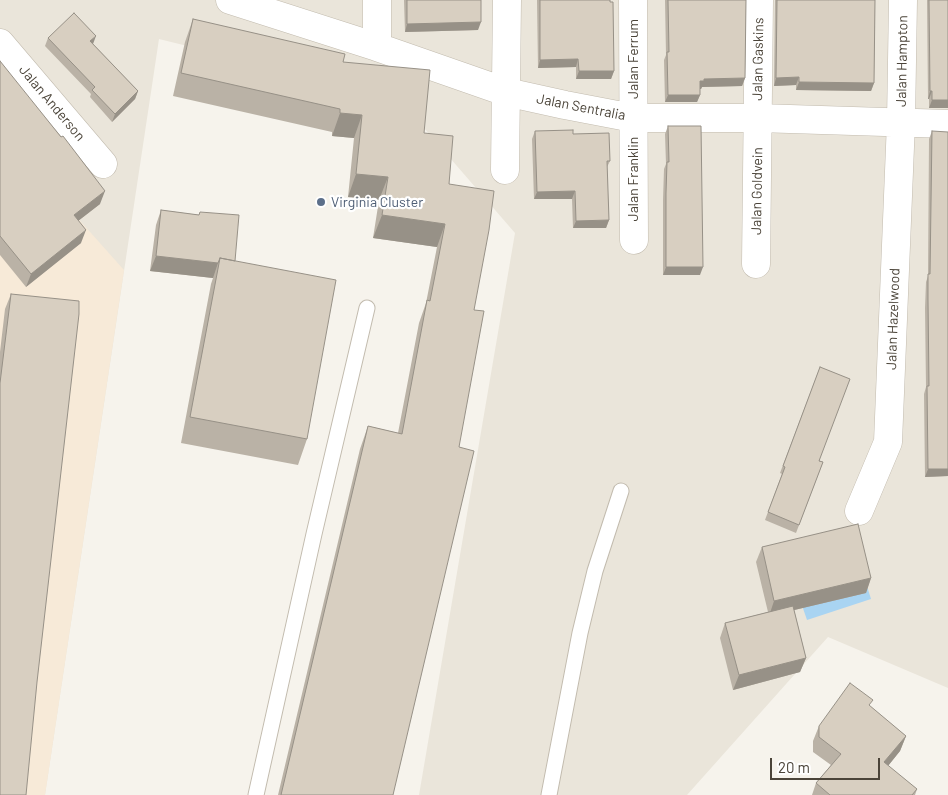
<!DOCTYPE html>
<style>
body{margin:0}
#map{position:relative;width:948px;height:795px;overflow:hidden;background:#f6f3ec;font-family:Barlow,sans-serif}
canvas{display:block}
.scale{position:absolute;left:770px;top:758px;width:110px;height:22px;box-sizing:border-box;border:2px solid #4b4439;border-top:0;padding-left:6px;font-size:15px;line-height:18px;white-space:nowrap;color:#4b4439;-webkit-text-stroke:4px #fff;paint-order:stroke}
</style>
<div id="map">
<canvas width="948" height="795"></canvas>
<div class="scale">20 m</div>
</div>
<script>
const context = document.querySelector('canvas').getContext('2d');
context.lineJoin = 'round';
function fill(path, color) { context.fillStyle = color; context.fill(path, 'evenodd'); }
const poly = rows => new Path2D(rows.map(r => 'M' + r).join(''));
function strokePath(path, color, width, dash) { context.strokeStyle = color; context.lineWidth = width; context.lineCap = dash ? 'butt' : 'round'; context.setLineDash(dash || []); context.stroke(path); }
function write(font, color, halo, rows, align = 'center') {
  context.font = font + ' Barlow,sans-serif'; context.lineWidth = 4.5; context.setLineDash([]); context.textBaseline = 'middle'; context.strokeStyle = halo; context.fillStyle = color; for (const [text, x, y, turn = 0] of rows) {
    context.save(); context.translate(x, y); context.rotate((+turn || 0) * Math.PI / 180); context.textAlign = isNaN(turn) ? turn : align; if (halo) context.strokeText(text, 0, 0); context.fillText(text, 0, 0); context.restore();
  }
}
fill(poly([
 [0,0,948,0,948,688,828,637,687,795,419,795,515,233,398,98,159,39,45,795,0,795]
]), '#eae5da');
fill(poly([
 [0,131,124,270,45,795,0,795]
]), '#f7ead8');
fill(poly([
 [859,561,871,599,807,620,794,582]
]), '#a9d4f2');
const lane = poly([
 [256,795,314,534,367,308],
 [549,795,580,633,595,571,621,491]
]);
const street = poly([
 [230,0,377,47,506,92,565,105,633,118,758,118,948,124],
 [377,0,377,47],
 [633,0,634,240],
 [0,43,103,164],
 [505,170,507,0],
 [756,264,759,0],
 [859,511,888,442,901,122,903,0]
]);
strokePath(lane, '#c2bbae', 17);
strokePath(street, '#c2bbae', 29);
strokePath(lane, '#fff', 15);
strokePath(street, '#fff', 28);
fill(poly([
 [404,0,481,0,478,30,405,32],
 [537,0,610,0,614,71,611,79,576,79,576,67,538,68],
 [665,0,746,0,745,78,742,86,702,87,701,89,700,89,700,95,697,102,665,102,664,60,666,55],
 [775,0,875,0,874,83,871,91,796,90,796,85,774,86],
 [927,0,948,0,948,108,929,108,929,99,928,99],
 [193,19,343,62,424,133,449,184,474,310,393,795,278,795,360,449,368,426,398,433,419,323,426,303,437,247,373,238,379,200,348,197,354,138,332,136,332,132,173,96,185,42],
 [48,38,93,44,138,91,135,99,112,122,90,97,91,94,45,46],
 [0,61,100,204,78,221,81,243,26,287,0,255],
 [668,126,700,275,663,275,663,200,664,169,666,164,665,134],
 [535,131,573,134,610,161,607,167,609,220,606,228,573,228,572,199,534,199,532,139],
 [932,131,948,476,925,477,924,394,926,387,925,308,926,282,928,276,929,139],
 [161,210,199,215,200,212,235,261,307,439,298,465,181,443,211,284,213,278,150,271,156,225],
 [11,294,0,795,0,352,5,309],
 [820,367,820,461,823,462,796,533,765,520,782,474,780,473],
 [762,547,871,578,866,593,794,610,806,658,800,672,733,690,720,638,725,623,768,612,756,562],
 [871,707,906,736,900,751,888,766,917,789,915,795,812,795,816,783,831,765,813,752,813,741,819,726]
]), '#bab2a6');
fill(poly([
 [481,22,478,30,405,32,407,24],
 [96,36,93,44,90,41],
 [578,59,576,67,538,68,540,60],
 [579,71,614,71,611,79,576,79],
 [799,77,796,85,774,86,776,78],
 [745,78,742,86,702,87,701,89,697,89,700,81,704,79],
 [799,82,874,83,871,91,796,90],
 [138,91,135,99,112,122,115,114],
 [930,91,932,91,929,99,928,99],
 [668,95,700,95,697,102,665,102],
 [932,100,948,100,948,108,929,108],
 [340,113,362,115,354,138,332,136],
 [356,174,388,177,379,200,348,197],
 [105,191,100,204,69,228,74,215],
 [575,191,572,199,534,199,537,192],
 [382,215,445,224,437,247,373,238],
 [609,220,606,228,573,228,576,221],
 [86,230,81,243,26,287,31,274],
 [156,256,218,263,213,278,150,271],
 [666,267,703,267,700,275,663,275],
 [928,469,948,469,948,476,925,477],
 [871,578,866,593,769,616,774,601],
 [806,658,800,672,733,690,739,675],
 [906,736,900,751,879,777,884,762]
]), '#979187');
const building = poly([
 [407,0,481,0,481,22,407,24,407,0],
 [540,0,610,0,610,2,613,2,614,71,579,71,578,59,540,60,540,0],
 [668,0,746,0,745,78,704,79,704,81,700,81,700,95,668,95,667,52,669,52,668,0],
 [777,0,875,0,874,83,799,82,799,77,776,78,777,0],
 [929,0,948,0,948,100,932,100,932,91,930,91,929,0],
 [74,13,96,36,90,41,138,91,115,114,92,90,95,87,48,38,74,13],
 [193,19,345,54,343,62,430,70,424,133,453,136,449,184,494,191,489,230,474,310,484,311,459,447,474,451,393,795,281,795,368,426,402,434,427,300,430,301,445,224,382,215,388,177,356,174,362,115,340,113,340,109,181,73,193,19],
 [0,61,61,137,63,136,105,191,74,215,86,230,31,274,0,236,0,61],
 [668,126,701,126,703,267,666,267,666,193,667,162,669,162,668,126],
 [573,130,573,134,609,133,610,161,607,161,609,220,576,221,575,191,537,192,535,131,573,130],
 [932,131,948,132,948,469,928,469,927,386,929,386,928,300,928,274,930,274,932,131],
 [161,210,199,215,200,212,239,215,235,261,220,258,218,263,156,256,161,210],
 [220,258,336,280,307,439,190,417,220,258],
 [11,294,79,301,79,314,37,682,26,795,0,795,0,383,11,294],
 [820,367,850,379,819,461,823,462,799,525,768,512,785,467,783,466,820,367],
 [858,524,871,578,774,601,762,547,858,524],
 [793,606,806,658,739,675,725,623,793,606],
 [850,683,873,700,869,705,906,736,884,762,917,789,912,795,830,795,816,783,841,754,819,737,819,726,850,683]
]);
fill(building, '#d8cfc1');
strokePath(building, '#979187', 1);
for (const [x, y, r, color] of [
 [321,202,5,"#5c6f8a"]
]) { const dot = new Path2D(); dot.arc(x, y, r, 0, 2 * Math.PI); context.fillStyle = color; context.fill(dot); strokePath(dot, '#fff', 2); }
write('14px', '#4b4439', '#fff', [
 ["Jalan Ferrum",633,59,-90],
 ["Jalan Gaskins",758,59,-89],
 ["Jalan Hampton",902,61,-89],
 ["Jalan Anderson",52,103,50],
 ["Jalan Sentralia",581,107,11],
 ["Jalan Franklin",633,179,-90],
 ["Jalan Goldvein",757,191,-89],
 ["Jalan Hazelwood",893,319,-88]
]);
write('14px', '#4e5e75', '#fff', [
 ["Virginia Cluster",331,202]
], 'left');
</script>
